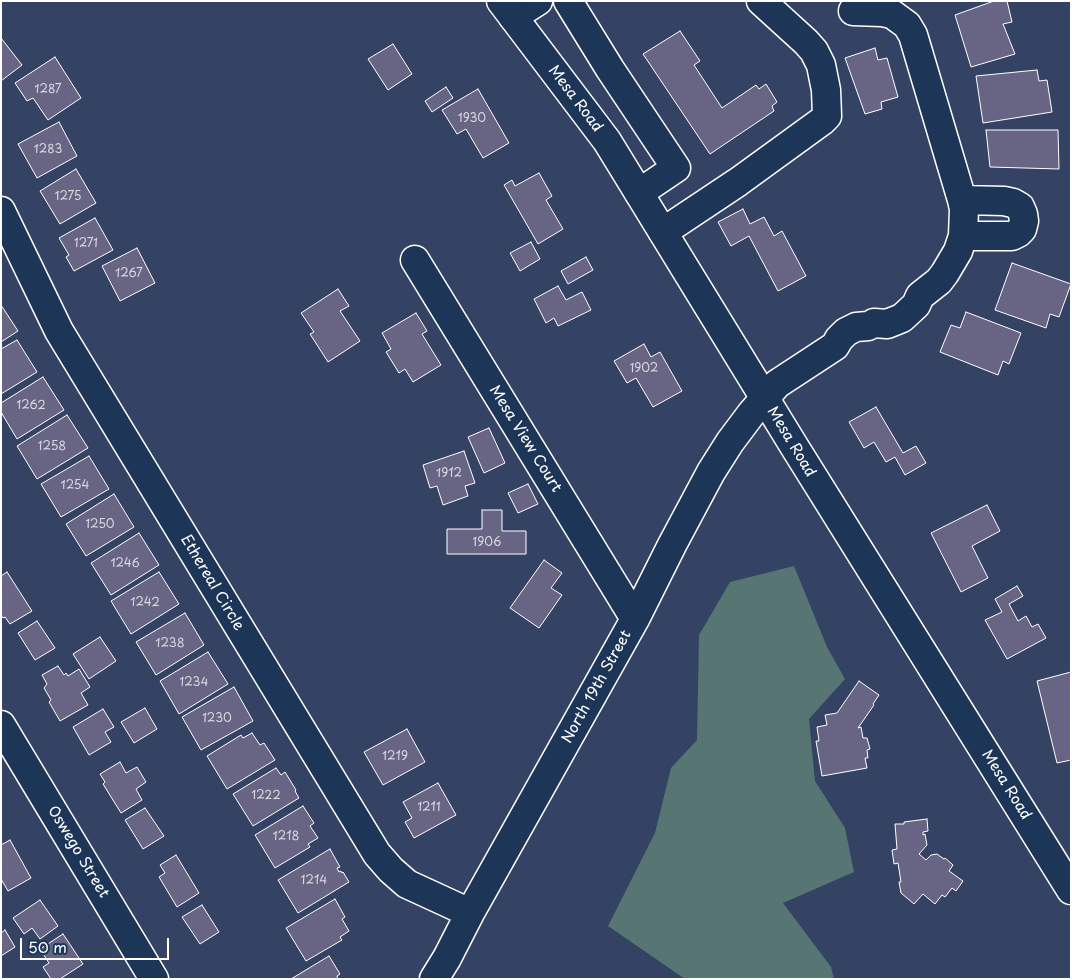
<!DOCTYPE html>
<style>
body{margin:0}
#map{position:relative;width:1072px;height:980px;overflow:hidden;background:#344364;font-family:"Playpen Sans",sans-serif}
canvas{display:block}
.frame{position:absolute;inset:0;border:2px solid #fff;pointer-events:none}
.scale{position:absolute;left:20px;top:938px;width:149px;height:22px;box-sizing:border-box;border:2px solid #fff;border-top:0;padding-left:6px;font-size:15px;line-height:18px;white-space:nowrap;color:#fff;-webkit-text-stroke:4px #1d3557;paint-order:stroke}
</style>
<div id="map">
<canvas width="1072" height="980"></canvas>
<div class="frame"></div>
<div class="scale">50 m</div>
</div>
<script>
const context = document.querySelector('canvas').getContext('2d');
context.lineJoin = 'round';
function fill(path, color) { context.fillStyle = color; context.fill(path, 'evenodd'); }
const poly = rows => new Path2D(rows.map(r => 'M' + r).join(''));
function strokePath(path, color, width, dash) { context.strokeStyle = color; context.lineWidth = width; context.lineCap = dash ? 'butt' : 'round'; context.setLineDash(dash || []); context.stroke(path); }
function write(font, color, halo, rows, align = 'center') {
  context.font = font + ' "Playpen Sans",sans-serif'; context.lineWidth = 4; context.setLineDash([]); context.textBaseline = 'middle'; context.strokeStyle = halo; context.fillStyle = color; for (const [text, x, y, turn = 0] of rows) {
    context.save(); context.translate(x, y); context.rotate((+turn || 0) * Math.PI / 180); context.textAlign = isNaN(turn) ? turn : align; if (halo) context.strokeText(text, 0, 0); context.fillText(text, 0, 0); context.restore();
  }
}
fill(poly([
 [794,566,827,647,845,679,809,719,815,781,845,828,854,872,783,903,831,967,834,979,685,979,608,926,655,833,671,768,697,740,699,635,730,582]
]), '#567573');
const building = poly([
 [994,1,1007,1,1012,22,1003,24,1015,54,971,67,955,15,994,1],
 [680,31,700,61,694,65,722,108,756,85,759,89,766,84,777,102,772,106,774,111,710,154,643,54,680,31],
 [1,38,22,65,1,81,1,38],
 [393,44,412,74,388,90,368,59,393,44],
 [875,48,878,60,887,58,898,97,881,102,882,109,865,114,845,58,875,48],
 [55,57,81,98,48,120,33,98,27,101,15,83,55,57],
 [1037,70,1039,81,1047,80,1052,112,983,123,976,76,1037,70],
 [446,87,453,98,432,112,425,101,446,87],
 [478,89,509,143,483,158,466,129,457,134,442,110,478,89],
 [59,122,77,156,37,178,18,144,59,122],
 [986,130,1058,130,1059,169,990,167,986,130],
 [76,169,96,203,60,224,40,191,76,169],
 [539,173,552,196,546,200,563,229,538,244,504,185,512,180,515,186,539,173],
 [743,209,750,224,764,217,774,236,782,231,806,276,778,291,749,236,731,246,718,222,743,209],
 [95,218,113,250,74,271,66,257,69,255,59,238,95,218],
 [531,242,540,259,520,271,510,253,531,242],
 [137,248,155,283,120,301,102,266,137,248],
 [586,257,593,270,568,284,561,271,586,257],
 [1012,263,1071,284,1059,317,1050,314,1046,328,995,310,1012,263],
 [558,286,566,300,582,292,591,310,558,326,554,318,546,323,534,299,558,286],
 [338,289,349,306,340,311,360,341,328,362,310,334,314,332,301,313,338,289],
 [1,305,18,331,1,342,1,305],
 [966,312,1021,333,1009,364,1003,361,998,375,940,352,951,325,960,328,966,312],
 [416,313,427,331,422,334,441,365,413,382,405,369,399,373,386,352,391,349,382,333,416,313],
 [17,340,37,372,1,394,1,349,17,340],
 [644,344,651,357,660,352,682,391,653,407,636,378,627,383,614,361,644,344],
 [43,377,64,410,17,439,1,412,1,403,43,377],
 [876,407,903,453,916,446,926,463,905,475,895,457,886,462,874,442,864,448,849,422,876,407],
 [67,415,88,448,37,479,17,446,67,415],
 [489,428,505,463,484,473,468,437,489,428],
 [464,451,475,483,465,486,468,496,443,505,437,486,430,488,423,465,464,451],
 [89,456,109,489,61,517,41,484,89,456],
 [528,484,538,504,518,513,508,493,528,484],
 [114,494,134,527,86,556,66,524,114,494],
 [987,505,1000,531,972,546,988,578,961,592,931,533,987,505],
 [482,510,502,510,502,531,526,531,526,554,447,554,447,529,482,529,482,510],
 [139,533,159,565,111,595,91,563,139,533],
 [544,560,562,573,551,588,562,595,539,628,510,608,544,560],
 [7,572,32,611,10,624,5,617,3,618,1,615,1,576,7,572],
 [159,572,179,604,131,634,111,601,159,572],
 [1017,586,1023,596,1009,604,1018,621,1026,616,1032,627,1038,624,1046,638,1007,659,985,620,1002,612,995,599,1017,586],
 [185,613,204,645,156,675,136,642,185,613],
 [37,621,55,648,35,660,18,633,37,621],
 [100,637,116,661,89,679,73,654,100,637],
 [208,652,228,684,179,714,160,681,208,652],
 [58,666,64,675,66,673,68,676,79,669,90,687,81,693,88,705,60,721,49,702,51,700,44,688,47,684,42,675,58,666],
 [1071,672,1071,760,1057,763,1037,681,1071,672],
 [859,681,879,695,873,704,874,705,858,728,861,727,863,738,867,738,870,749,867,750,868,758,865,758,867,768,822,776,816,741,819,741,817,727,827,725,825,715,837,713,859,681],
 [234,687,253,721,201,750,182,717,234,687],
 [145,708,157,729,134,743,121,722,145,708],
 [103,709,114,727,105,732,111,742,89,755,73,727,103,709],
 [407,729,425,762,383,785,364,752,407,729],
 [252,733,260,745,264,743,275,760,227,789,207,756,241,735,243,738,252,733],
 [120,762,126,773,137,767,146,782,136,789,142,800,121,813,103,784,105,782,100,774,120,762],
 [276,768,281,775,285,772,296,790,295,791,299,798,253,826,233,794,276,768],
 [438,783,456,815,414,838,405,822,412,818,403,802,438,783],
 [303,806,314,823,310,826,318,838,308,844,310,847,275,868,255,835,303,806],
 [145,808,164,836,143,849,125,820,145,808],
 [927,819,928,831,923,832,923,835,925,834,927,845,919,854,926,860,931,855,937,854,944,859,945,858,953,865,949,871,963,881,956,891,952,888,945,897,942,895,935,904,923,894,914,904,901,893,899,882,901,882,898,863,894,864,892,850,897,849,895,824,904,824,904,822,927,819],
 [10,840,31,878,8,891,1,879,1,845,10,840],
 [330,849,340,867,337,868,339,872,341,871,342,873,343,872,349,882,298,913,278,880,330,849],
 [176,855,199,893,177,907,159,877,165,873,160,865,176,855],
 [335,899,345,917,342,919,349,931,340,937,342,940,306,961,286,928,335,899],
 [40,900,58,926,40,939,32,928,24,934,13,918,40,900],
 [202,905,219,932,200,944,182,917,202,905],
 [5,930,15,947,1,956,1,933,5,930],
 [63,934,83,964,60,979,51,979,43,967,49,963,40,949,63,934],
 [329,956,340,974,337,976,338,979,291,979,329,956]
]);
fill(building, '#686584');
strokePath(building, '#fff', 1);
const minor = poly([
 [568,1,610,69,676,168,639,193],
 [853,11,882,12,892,14,907,25,913,35,962,200,964,209,963,236,958,251,945,273,939,281,920,296,916,305,902,318,887,324,874,323],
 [513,17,538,1],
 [962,200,1004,201,1013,203,1020,207,1023,214,1024,221,1022,229,1018,233,1012,236,963,236],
 [1,211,59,331,377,854,391,870,407,884,470,913],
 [663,232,738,182,822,121,827,116,826,90,821,65,814,51,806,42,761,1],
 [415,260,635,619],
 [1,725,154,979],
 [434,979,447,958,470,913,635,619,672,545,711,472,730,442,751,414,777,384,835,346,839,339,846,332,856,327,868,326]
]);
const major = poly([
 [501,1,607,141,794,446,1071,890]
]);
strokePath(minor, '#fff', 31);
strokePath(major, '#fff', 31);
strokePath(minor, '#1d3557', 28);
strokePath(major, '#1d3557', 28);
write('12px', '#d9d8e0', null, [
 ["1287",48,90],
 ["1930",472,119],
 ["1283",48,150],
 ["1275",68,197],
 ["1271",86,244],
 ["1267",129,274],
 ["1902",644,369],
 ["1262",31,406],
 ["1258",52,447],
 ["1912",449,474],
 ["1254",75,486],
 ["1250",100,525],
 ["1906",487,543],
 ["1246",125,564],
 ["1242",145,603],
 ["1238",170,644],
 ["1234",194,683],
 ["1230",217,719],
 ["1219",395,757],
 ["1222",266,796],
 ["1211",429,808],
 ["1218",286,837],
 ["1214",314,881]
]);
write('15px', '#fff', '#1d3557', [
 ["Mesa Road",575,99,53],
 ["Mesa View Court",525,439,58],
 ["Mesa Road",791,442,59],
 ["Ethereal Circle",212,583,59],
 ["North 19th Street",597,687,-61],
 ["Mesa Road",1006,785,58],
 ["Oswego Street",78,852,59]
]);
</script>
